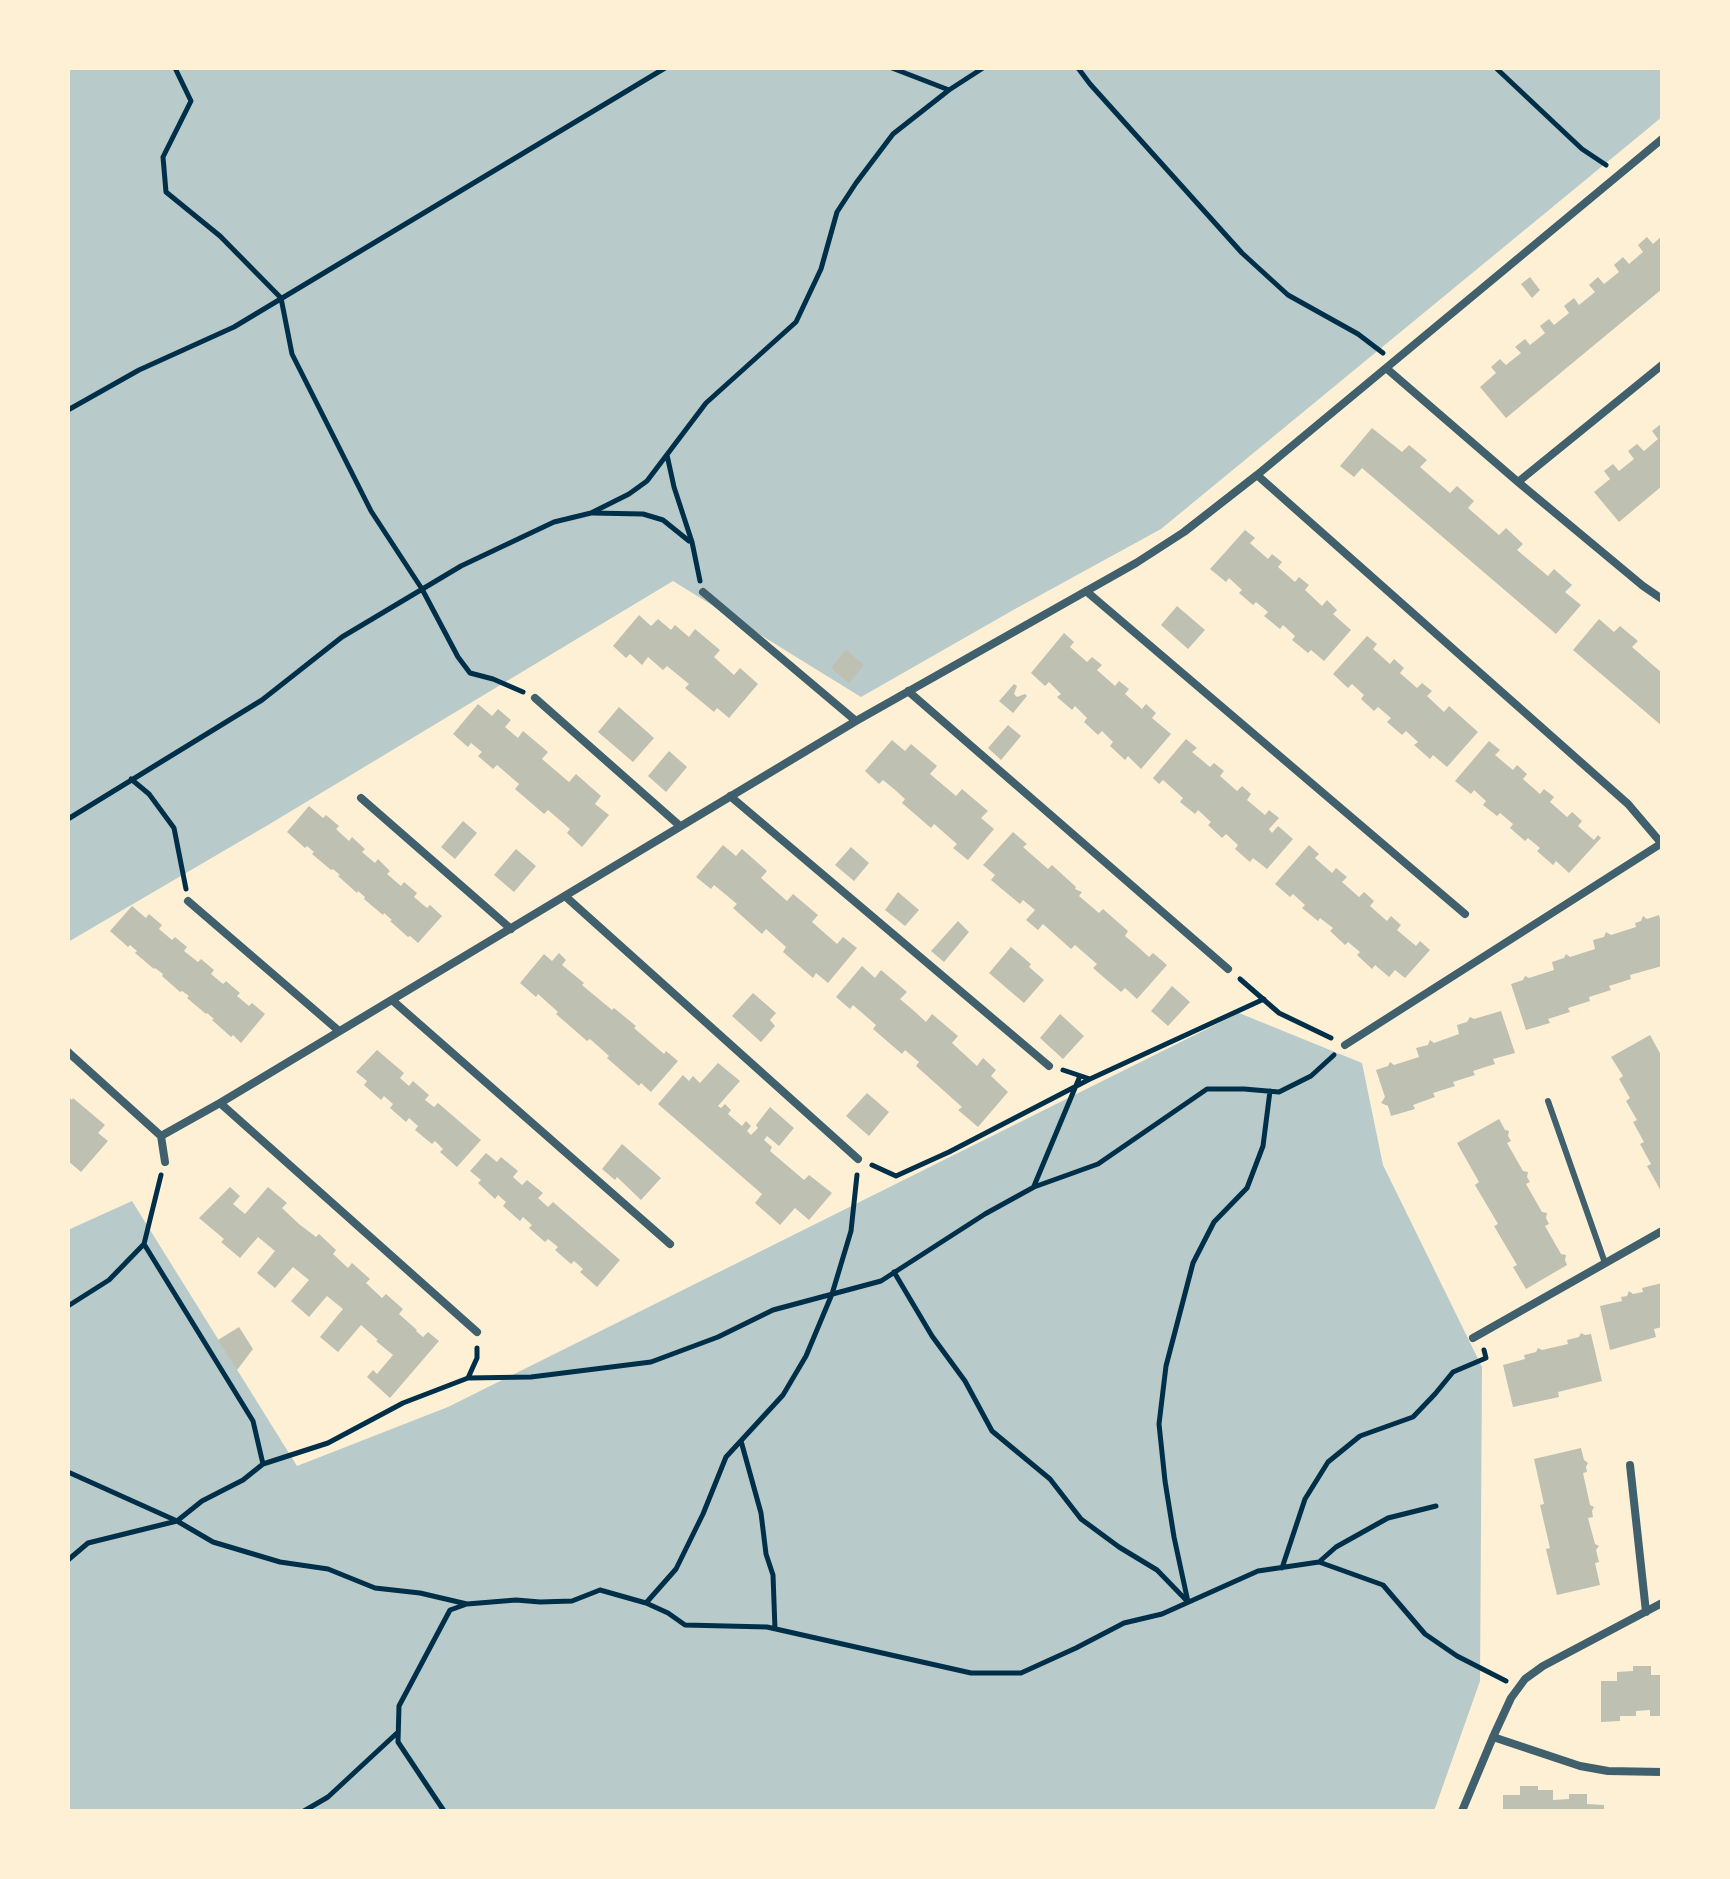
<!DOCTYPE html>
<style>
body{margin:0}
#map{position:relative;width:1730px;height:1879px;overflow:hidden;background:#fdf0d5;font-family:Quicksand,sans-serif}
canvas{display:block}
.frame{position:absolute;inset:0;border:70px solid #fdf0d5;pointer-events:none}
</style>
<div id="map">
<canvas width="1730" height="1879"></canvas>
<div class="frame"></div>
</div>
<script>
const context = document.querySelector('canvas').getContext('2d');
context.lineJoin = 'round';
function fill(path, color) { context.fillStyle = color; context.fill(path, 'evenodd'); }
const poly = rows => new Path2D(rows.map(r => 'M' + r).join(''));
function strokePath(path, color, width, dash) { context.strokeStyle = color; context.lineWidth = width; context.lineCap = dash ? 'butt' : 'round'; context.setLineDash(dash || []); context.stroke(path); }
fill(poly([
 [68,68,1662,68,1662,117,1161,529,1015,609,861,697,673,581,268,825,68,942],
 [1239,1013,1362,1063,1383,1165,1482,1367,1480,1681,1434,1811,68,1811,68,1230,132,1201,297,1466,448,1407]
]), '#b9caca');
fill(poly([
 [1662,236,1662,289,1506,418,1480,387,1496,373,1491,367,1500,359,1506,365,1521,353,1515,347,1525,339,1530,345,1545,333,1540,326,1549,319,1554,325,1569,313,1564,306,1574,298,1579,305,1595,292,1589,285,1598,277,1604,284,1619,272,1614,265,1623,257,1629,264,1643,252,1638,245,1647,237,1653,244],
 [1530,277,1540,290,1532,298,1521,284],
 [1662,423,1662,486,1619,522,1594,492,1610,479,1604,471,1613,464,1619,471,1634,459,1628,451,1637,444,1644,451,1658,439,1652,431],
 [1372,428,1402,452,1409,445,1427,460,1420,467,1450,493,1457,486,1474,501,1468,508,1499,535,1506,528,1523,544,1517,550,1548,576,1554,569,1572,585,1565,592,1581,605,1556,634,1362,468,1354,477,1340,466],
 [1245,530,1255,538,1250,543,1268,559,1272,554,1282,562,1278,567,1295,582,1299,577,1309,585,1305,590,1322,606,1327,600,1337,610,1333,614,1351,630,1324,661,1311,650,1308,653,1292,640,1295,636,1283,625,1280,629,1264,616,1268,612,1256,602,1253,605,1239,593,1242,590,1229,578,1226,582,1210,569],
 [1177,606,1205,630,1188,649,1161,625],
 [639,615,651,626,658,619,671,630,675,625,689,637,695,629,720,650,714,657,734,675,740,668,758,684,729,718,717,708,714,712,685,688,689,684,667,666,663,670,648,657,642,665,630,654,626,658,613,646],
 [1599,619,1614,632,1620,626,1638,641,1632,647,1662,673,1662,726,1573,650],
 [1064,633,1074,642,1070,647,1087,662,1092,657,1102,665,1097,670,1115,686,1119,681,1129,689,1125,694,1142,709,1146,704,1156,713,1152,718,1171,734,1141,769,1128,756,1125,760,1110,746,1113,742,1102,731,1098,735,1084,722,1087,718,1075,706,1072,710,1057,697,1061,694,1049,682,1045,686,1031,673],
 [1367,636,1377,644,1373,649,1390,664,1394,659,1404,668,1400,673,1417,688,1422,683,1432,691,1427,696,1444,712,1449,706,1478,732,1447,767,1433,755,1430,759,1414,745,1418,742,1406,731,1402,735,1387,722,1391,718,1378,707,1374,711,1361,699,1364,695,1352,684,1348,688,1333,674],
 [846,650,864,665,849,683,831,668],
 [1014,684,1017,686,1014,694,1017,697,1025,694,1027,696,1013,713,999,701],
 [478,704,492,716,498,709,511,720,505,727,518,738,523,731,548,752,542,759,569,782,576,774,601,796,595,804,609,815,582,847,567,833,570,829,548,810,544,814,515,789,519,784,497,765,493,769,478,756,482,752,471,743,468,747,453,734],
 [619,707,654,738,633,762,598,732],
 [1008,725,1021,736,1001,760,988,748],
 [1186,739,1197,748,1192,752,1210,767,1214,763,1224,771,1220,776,1237,791,1242,786,1251,794,1247,800,1265,815,1269,810,1279,818,1269,829,1272,833,1278,826,1293,839,1267,869,1253,858,1250,862,1235,849,1238,845,1226,834,1222,838,1208,825,1211,822,1198,810,1195,814,1180,802,1183,798,1163,780,1159,784,1153,778],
 [892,740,905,751,911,744,937,766,930,774,956,796,962,789,988,811,981,818,994,829,968,860,953,848,957,844,934,824,931,828,902,803,905,799,894,789,883,780,879,784,865,771],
 [1489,741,1500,750,1495,755,1513,770,1517,765,1527,774,1523,779,1540,794,1544,789,1554,797,1550,802,1567,817,1572,812,1582,821,1578,826,1594,840,1598,835,1601,838,1569,873,1556,861,1553,865,1537,851,1540,848,1528,838,1525,841,1510,828,1513,824,1500,813,1497,816,1483,805,1486,801,1474,790,1471,794,1455,781],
 [669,751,687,767,666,792,648,776],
 [309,806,323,818,326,815,339,826,336,829,349,841,352,837,365,849,362,852,375,863,378,859,390,871,387,874,401,886,404,882,417,893,414,897,427,908,430,905,442,916,418,943,410,936,408,937,390,921,392,920,384,913,383,915,364,899,365,897,358,891,357,893,338,876,340,875,333,869,331,870,312,854,314,852,307,846,305,848,287,832],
 [463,821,477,833,455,859,441,847],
 [1013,832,1027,844,1023,847,1048,869,1052,865,1076,887,1075,889,1082,892,1079,896,1099,913,1103,909,1128,931,1125,936,1137,946,1149,957,1153,953,1167,965,1137,999,1125,988,1121,992,1093,968,1097,964,1075,945,1071,949,1043,924,1038,930,1026,920,1035,910,1023,900,1020,904,991,880,995,875,983,865],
 [723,845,736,856,742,849,767,871,761,878,787,901,793,894,818,915,812,922,837,944,843,937,857,948,828,983,816,973,813,978,783,952,786,947,766,929,762,934,733,908,737,904,714,885,711,889,696,877],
 [1309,845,1319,854,1315,858,1332,873,1336,868,1347,877,1342,882,1359,897,1364,892,1374,901,1370,906,1387,921,1391,916,1401,925,1397,930,1416,946,1420,941,1430,950,1405,978,1395,970,1389,977,1375,965,1372,969,1357,955,1360,952,1348,942,1345,945,1330,931,1333,928,1320,918,1318,921,1302,908,1305,905,1293,894,1290,897,1275,884],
 [851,847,869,863,854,881,835,865],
 [516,849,536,866,514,892,494,875],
 [898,892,919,910,905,926,885,910],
 [132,906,146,918,149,914,162,925,159,929,172,940,175,937,187,947,184,951,198,962,201,959,214,970,211,974,223,984,226,981,240,993,237,996,249,1006,252,1003,265,1014,241,1043,233,1035,231,1037,212,1020,214,1019,207,1013,206,1014,187,998,189,996,182,991,180,992,162,976,163,974,155,968,154,969,135,953,137,951,130,945,128,947,110,931],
 [1659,915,1662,926,1662,966,1630,975,1631,979,1609,986,1611,990,1589,997,1590,1001,1568,1008,1570,1012,1548,1019,1550,1023,1526,1030,1511,984,1523,980,1525,976,1529,978,1554,970,1552,962,1564,958,1566,954,1570,957,1595,949,1593,940,1604,937,1606,932,1611,935,1636,927,1635,923,1641,921,1643,916,1647,919],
 [958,921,969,932,944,962,931,951],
 [1011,947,1031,964,1029,967,1044,980,1024,1003,989,973],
 [559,953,566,960,562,965,584,983,582,985,612,1010,614,1008,636,1026,634,1028,664,1054,666,1051,678,1061,651,1092,641,1083,639,1086,607,1058,609,1056,599,1047,590,1039,587,1041,556,1014,558,1012,538,994,536,997,520,983,544,954,552,961],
 [862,966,875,978,881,970,907,992,900,999,913,1010,926,1022,932,1014,958,1036,952,1043,977,1066,983,1058,996,1070,991,1076,1008,1092,978,1127,958,1110,962,1107,916,1066,919,1062,905,1050,902,1054,873,1029,876,1025,853,1005,850,1009,836,997],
 [1172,986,1190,1002,1168,1026,1151,1011],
 [753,993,776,1013,770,1020,775,1026,761,1042,732,1016],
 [1501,1011,1515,1053,1493,1059,1495,1064,1473,1071,1475,1075,1453,1082,1455,1086,1433,1093,1435,1097,1413,1105,1415,1109,1391,1116,1388,1106,1381,1103,1385,1097,1376,1070,1388,1066,1390,1062,1394,1065,1419,1057,1416,1048,1428,1045,1430,1040,1434,1043,1459,1034,1457,1025,1467,1022,1470,1017,1474,1019],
 [1060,1014,1084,1036,1063,1059,1040,1038],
 [1650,1035,1662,1057,1662,1193,1647,1166,1651,1164,1640,1144,1644,1142,1633,1122,1637,1120,1626,1101,1630,1098,1619,1079,1623,1076,1611,1057],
 [377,1050,404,1073,400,1078,409,1086,413,1081,429,1095,425,1100,434,1107,438,1103,481,1140,457,1167,440,1152,443,1149,435,1141,432,1144,415,1130,418,1126,409,1118,406,1122,390,1108,393,1104,384,1096,381,1100,364,1085,367,1081,356,1072],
 [718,1063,740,1081,718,1106,721,1108,725,1104,731,1110,728,1114,742,1126,746,1121,751,1126,747,1131,751,1135,758,1128,756,1125,770,1107,794,1128,779,1146,767,1136,764,1140,772,1147,770,1151,804,1180,809,1175,832,1193,809,1220,795,1208,780,1225,755,1203,762,1194,658,1104,683,1075,689,1081,693,1076,700,1083],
 [867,1093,889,1112,869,1136,846,1116],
 [68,1096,72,1100,73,1098,105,1125,98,1133,108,1141,81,1172,68,1161,69,1156,68,1155],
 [1499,1119,1505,1130,1509,1131,1508,1136,1511,1141,1507,1143,1523,1171,1528,1172,1527,1177,1530,1182,1526,1184,1542,1212,1547,1213,1546,1218,1549,1224,1545,1226,1561,1254,1566,1255,1565,1260,1567,1265,1526,1289,1513,1267,1517,1265,1494,1226,1498,1224,1475,1185,1479,1182,1457,1143],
 [622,1144,661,1178,641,1200,617,1177,615,1180,602,1169],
 [486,1153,497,1162,501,1157,518,1171,513,1177,522,1185,527,1180,543,1193,538,1198,548,1207,553,1202,620,1260,597,1287,580,1272,583,1269,574,1261,571,1264,555,1250,558,1247,548,1239,545,1242,529,1228,532,1225,523,1217,520,1221,503,1206,506,1202,498,1195,495,1199,478,1183,481,1180,470,1171],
 [230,1187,240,1196,233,1204,245,1214,268,1187,287,1203,282,1208,299,1224,316,1237,319,1234,336,1250,333,1254,348,1268,352,1263,370,1279,366,1283,382,1298,386,1294,403,1309,399,1314,417,1330,416,1331,423,1337,428,1332,439,1341,390,1398,367,1377,373,1370,377,1374,393,1355,376,1341,378,1340,361,1325,338,1352,320,1337,343,1309,327,1296,309,1317,291,1301,309,1280,293,1267,275,1288,257,1273,275,1251,258,1237,240,1258,221,1242,224,1239,199,1218],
 [1662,1283,1662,1327,1654,1329,1656,1337,1610,1350,1600,1306,1622,1301,1621,1297,1627,1296,1629,1291,1633,1294,1643,1292,1642,1288],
 [239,1327,253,1349,237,1370,218,1340],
 [1581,1333,1585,1335,1591,1334,1602,1381,1558,1392,1559,1397,1513,1407,1503,1365,1525,1359,1524,1355,1536,1352,1538,1348,1542,1350,1568,1344,1567,1340,1579,1337],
 [1581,1448,1584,1460,1588,1463,1586,1467,1587,1472,1583,1473,1590,1505,1594,1507,1592,1511,1593,1517,1588,1518,1595,1544,1599,1546,1596,1550,1599,1562,1595,1563,1600,1585,1557,1595,1546,1549,1550,1548,1540,1505,1544,1504,1534,1459],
 [1633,1666,1651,1666,1651,1675,1662,1675,1662,1716,1650,1716,1650,1710,1636,1711,1636,1716,1620,1716,1620,1721,1601,1722,1601,1681,1617,1681,1617,1672,1633,1671],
 [1520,1786,1538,1786,1538,1790,1553,1790,1553,1800,1569,1799,1569,1794,1587,1794,1587,1804,1604,1805,1604,1811,1503,1811,1503,1795,1520,1795]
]), '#bec0b2');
strokePath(poly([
 [175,68,191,101,163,157,166,192,220,236,281,298,292,354,371,511,422,589,458,657,470,673,493,679,523,692],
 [892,68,949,90],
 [1078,68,1090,84,1242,253,1288,295,1358,334,1383,353],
 [1496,68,1582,149,1606,165],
 [68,410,139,370,234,327,665,68],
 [667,455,674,487,692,542,700,581],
 [592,513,643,514,663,520,689,541],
 [131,779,149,794,174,828,186,889],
 [68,819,262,700,342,637,461,566,554,522,591,513,629,494,647,481,706,403,796,322,821,269,837,212,856,183,893,134,949,90,983,68],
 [1240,979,1279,1013,1331,1038],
 [1063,1070,1090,1079,1264,999],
 [872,1165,896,1176,949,1152,1090,1079],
 [1034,1186,1080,1076],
 [894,1272,932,1336,965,1381,992,1431,1050,1479,1081,1519,1119,1547,1157,1570,1188,1602],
 [68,1306,109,1280,144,1244],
 [468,1378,531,1377,651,1362,718,1337,773,1310,881,1281,985,1214,1034,1187,1098,1164,1207,1089,1244,1089,1279,1092,1311,1076,1334,1055],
 [741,1441,761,1513,766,1554,773,1575,775,1629],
 [263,1464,328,1443,403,1403,468,1378,477,1358,477,1348],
 [68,1472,177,1521,202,1501,243,1480,263,1464,253,1421,144,1244,161,1175],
 [68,1560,88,1543,177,1521,213,1542,280,1562,328,1569,375,1588,420,1593,467,1604,516,1600,540,1602,572,1601,600,1590,646,1603,668,1613,685,1625,767,1627,971,1673,1021,1673,1076,1648,1124,1623,1162,1614,1258,1571,1319,1562,1383,1585,1425,1634,1457,1656,1506,1681],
 [1319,1562,1336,1547,1388,1518,1436,1506],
 [1282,1568,1305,1499,1328,1462,1360,1436,1413,1417,1435,1394,1453,1372,1486,1358,1484,1350],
 [1188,1602,1174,1537,1165,1481,1159,1424,1166,1366,1193,1263,1214,1222,1247,1188,1263,1146,1270,1091],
 [646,1603,676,1569,703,1514,726,1457,783,1395,806,1356,832,1294,851,1231,857,1175],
 [304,1811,328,1797,397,1733],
 [444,1811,398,1742,399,1706,450,1610,464,1605]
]), '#003049', 5);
strokePath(poly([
 [1548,1101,1605,1263]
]), '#3f606c', 6);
strokePath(poly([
 [1386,368,1518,482,1643,586,1662,599],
 [1257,475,1628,804,1662,844],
 [1518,482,1662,365],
 [1086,591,1465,914],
 [703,592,856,721],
 [908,691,1228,969],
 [535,698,680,826],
 [730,796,1049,1066],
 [361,798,511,929],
 [565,896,858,1159],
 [188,901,339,1031],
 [392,1000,670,1244],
 [1345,1045,1662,843],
 [68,1052,161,1136],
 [220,1103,477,1332],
 [165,1162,161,1136,220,1103,856,721,1136,563,1184,532,1257,475,1662,139],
 [1473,1338,1662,1231],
 [1630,1465,1646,1612],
 [1493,1737,1580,1766,1608,1771,1662,1772],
 [1462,1811,1493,1737,1511,1698,1525,1679,1543,1666,1662,1603]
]), '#3f606c', 8);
</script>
